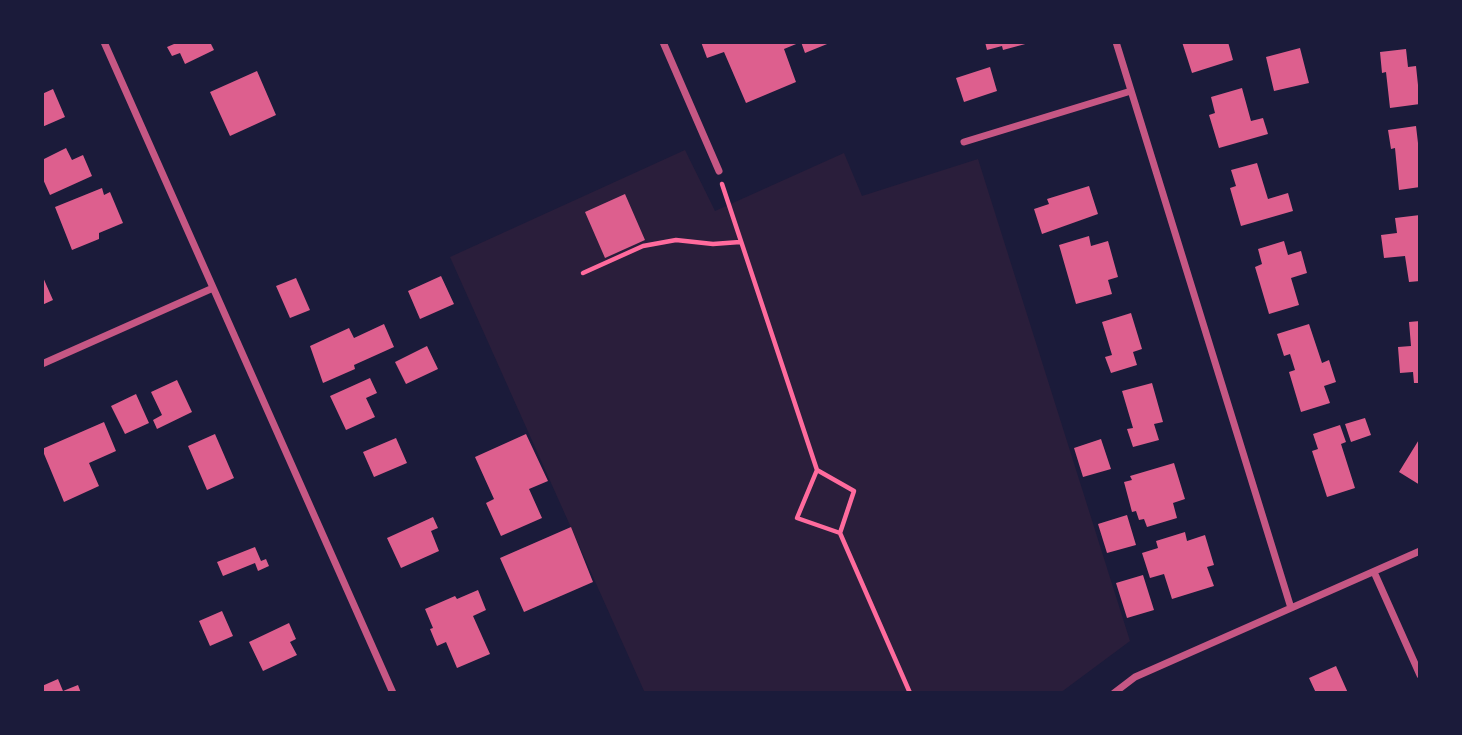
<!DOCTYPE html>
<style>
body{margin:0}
#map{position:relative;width:1462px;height:735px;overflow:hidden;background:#1b1b3a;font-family:"Alegreya Sans",sans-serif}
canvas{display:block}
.frame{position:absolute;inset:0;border:44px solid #1b1b3a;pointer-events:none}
</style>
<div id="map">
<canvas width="1462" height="735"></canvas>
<div class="frame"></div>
</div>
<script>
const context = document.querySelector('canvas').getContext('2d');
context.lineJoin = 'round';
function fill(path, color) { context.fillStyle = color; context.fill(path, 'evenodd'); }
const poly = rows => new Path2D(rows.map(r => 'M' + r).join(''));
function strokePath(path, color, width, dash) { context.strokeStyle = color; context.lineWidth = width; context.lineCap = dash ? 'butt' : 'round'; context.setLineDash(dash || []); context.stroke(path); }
fill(poly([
 [685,150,715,211,844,153,862,196,978,159,1130,641,1060,693,645,693,450,257]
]), '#2a1e3b');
fill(poly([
 [172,42,210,42,214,50,185,64,180,53,172,56,167,47,174,44],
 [701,42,832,42,805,53,801,42,784,49,796,82,746,103,724,52,707,58],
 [985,42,1029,42,1029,43,1003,50,1002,46,987,50],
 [1182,42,1228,42,1233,60,1192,73],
 [1300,48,1309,83,1274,91,1266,57],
 [1406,49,1408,67,1416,66,1420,104,1390,108,1386,72,1382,73,1380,52],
 [990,67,997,91,964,102,956,78],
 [257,71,276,115,230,136,210,92],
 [1242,88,1251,121,1263,118,1268,134,1219,148,1209,115,1215,113,1211,97],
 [53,89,65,117,42,127,42,94],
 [1416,126,1418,143,1420,143,1420,187,1399,190,1395,148,1391,149,1388,130],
 [66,148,72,160,83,155,92,176,50,195,42,177,42,160],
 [1257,163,1268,199,1288,193,1293,211,1241,226,1230,188,1236,186,1231,170],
 [1089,186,1098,214,1042,234,1034,209,1049,204,1047,199],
 [102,188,104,195,110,192,123,223,99,233,99,239,72,250,55,207],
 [625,194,645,240,605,258,585,212],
 [1420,215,1420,281,1409,282,1405,256,1384,258,1381,235,1397,233,1395,218],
 [1089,236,1091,246,1108,241,1118,277,1108,280,1112,294,1076,304,1059,245],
 [1284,241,1288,255,1301,251,1307,273,1291,278,1299,305,1269,314,1255,267,1262,264,1258,249],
 [42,275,53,300,42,305],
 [441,276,454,304,420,319,408,291],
 [296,278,310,310,290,318,276,286],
 [1131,313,1142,349,1133,352,1137,365,1111,373,1105,357,1112,355,1102,322],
 [1420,321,1420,383,1414,383,1413,372,1400,373,1398,347,1411,346,1409,322],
 [384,324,394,347,354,365,355,369,323,383,310,346,349,328,354,338],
 [1309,324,1322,363,1329,360,1336,382,1324,386,1330,403,1301,412,1289,372,1295,370,1290,354,1284,356,1277,334],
 [427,346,438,369,406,384,395,362],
 [370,378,377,393,366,398,375,417,346,430,330,396],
 [177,380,192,412,157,429,153,420,162,415,151,392],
 [1152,383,1163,422,1154,424,1159,440,1133,447,1127,429,1133,428,1122,391],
 [136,394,149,423,125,434,111,406],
 [1365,418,1371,435,1351,442,1345,424],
 [104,422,116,451,89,463,99,486,64,502,42,449],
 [1340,425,1346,442,1341,444,1355,488,1327,497,1312,451,1318,449,1313,434],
 [215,434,234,478,207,490,188,446],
 [526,434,548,481,529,489,542,518,501,536,486,503,494,499,475,457],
 [396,438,407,463,374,477,363,452],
 [1420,438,1420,485,1399,472],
 [1101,439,1111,469,1083,477,1074,448],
 [1174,463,1185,499,1173,503,1177,518,1147,527,1144,519,1139,520,1136,511,1132,512,1124,482,1132,480,1130,476],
 [1127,515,1136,545,1107,553,1098,524],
 [433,517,438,528,431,531,439,551,401,568,387,538],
 [571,527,593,582,524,612,500,558],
 [1185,532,1187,541,1205,535,1214,565,1207,567,1214,586,1172,599,1164,574,1150,578,1142,553,1158,548,1156,541],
 [255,547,261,561,266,559,269,566,258,571,255,563,223,576,217,562],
 [1143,575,1154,610,1127,618,1116,583],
 [478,590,486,610,473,616,490,654,457,668,446,642,437,646,430,629,433,628,425,609,455,596,457,599],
 [222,611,233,636,210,646,199,621],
 [289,623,296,639,290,642,297,655,263,671,249,642],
 [1336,666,1348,693,1316,693,1309,678],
 [58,679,63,691,78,685,81,693,42,693,42,686]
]), '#dd5f8e');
strokePath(poly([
 [722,184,817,470,854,491,840,533,910,693],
 [583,273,643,246,676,240,713,244,740,242],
 [817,470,797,518,840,533]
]), '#ff6b9d', 4.5);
strokePath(poly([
 [104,42,393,693],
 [663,42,719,171],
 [1116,42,1291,608],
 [964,142,1131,91],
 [42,364,213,288],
 [1374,572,1420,675],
 [1114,693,1135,677,1420,551]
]), '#c65784', 7);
</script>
